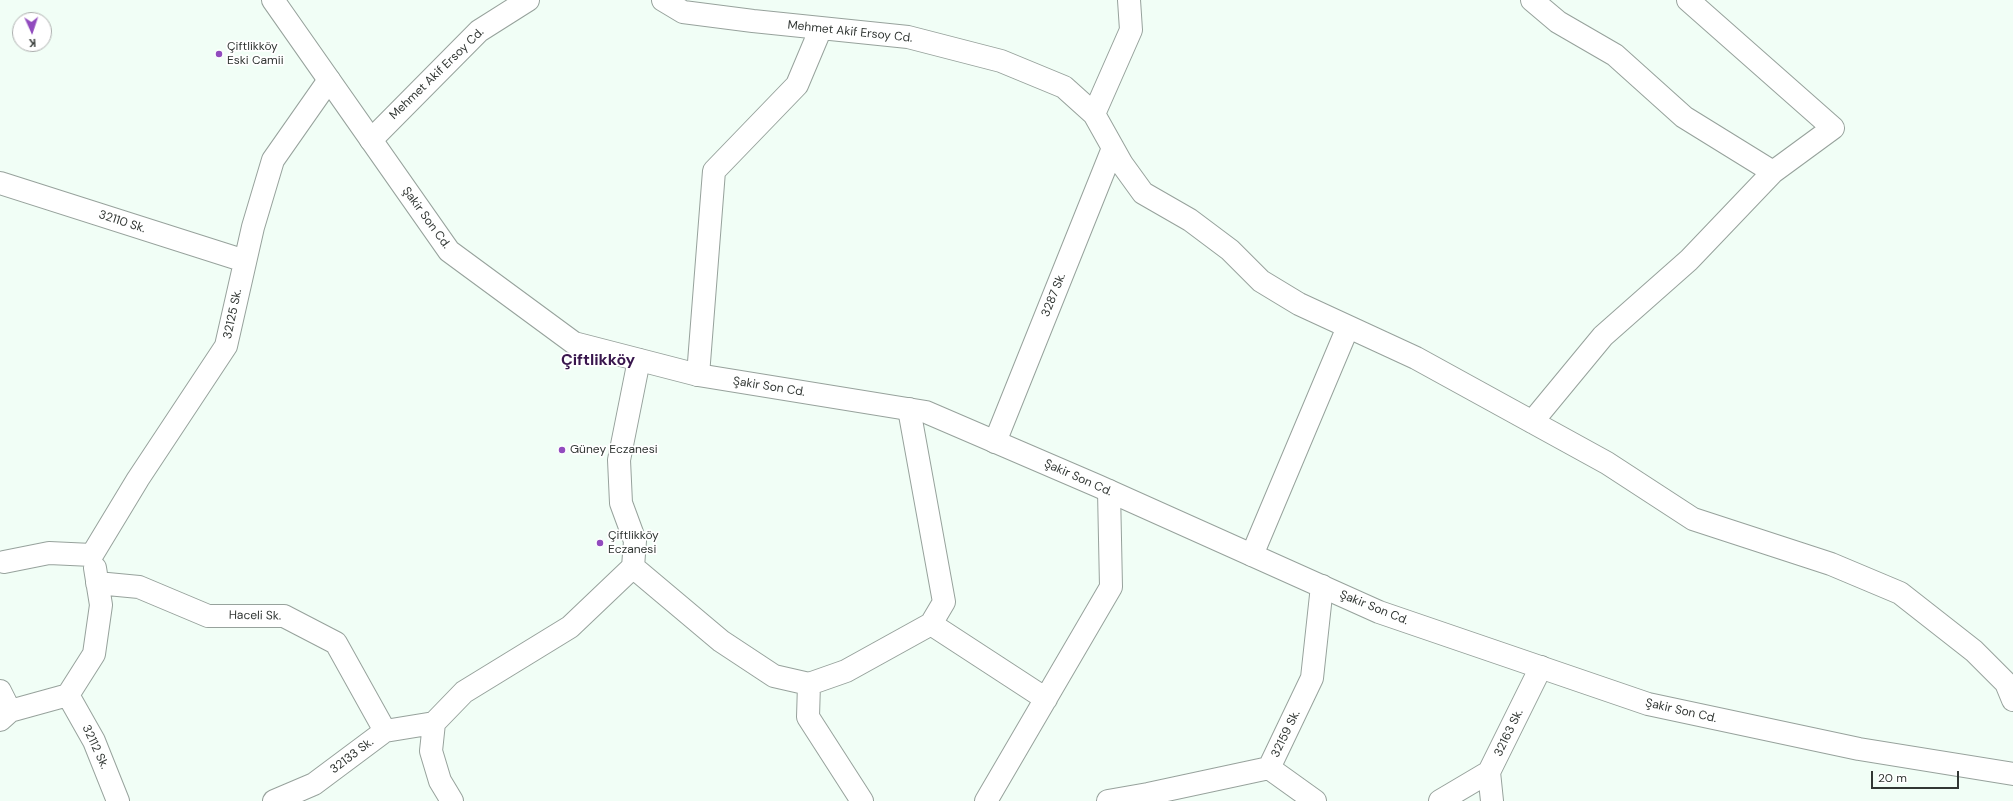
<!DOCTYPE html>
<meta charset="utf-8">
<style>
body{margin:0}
#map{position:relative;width:2013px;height:801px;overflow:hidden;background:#f1fef6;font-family:"DM Sans",sans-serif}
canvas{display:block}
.north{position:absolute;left:12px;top:12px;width:40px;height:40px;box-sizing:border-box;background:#fff;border:1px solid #adafae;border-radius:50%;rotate:177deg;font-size:11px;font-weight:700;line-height:16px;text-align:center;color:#323734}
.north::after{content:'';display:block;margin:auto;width:14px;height:18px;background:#914bbe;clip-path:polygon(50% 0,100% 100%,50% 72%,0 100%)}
.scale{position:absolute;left:1871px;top:771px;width:88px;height:18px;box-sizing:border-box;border:2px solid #323734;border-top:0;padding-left:5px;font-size:12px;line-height:14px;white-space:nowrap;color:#323734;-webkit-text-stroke:3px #fff;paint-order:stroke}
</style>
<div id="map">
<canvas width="2013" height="801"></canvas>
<div class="north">K</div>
<div class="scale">20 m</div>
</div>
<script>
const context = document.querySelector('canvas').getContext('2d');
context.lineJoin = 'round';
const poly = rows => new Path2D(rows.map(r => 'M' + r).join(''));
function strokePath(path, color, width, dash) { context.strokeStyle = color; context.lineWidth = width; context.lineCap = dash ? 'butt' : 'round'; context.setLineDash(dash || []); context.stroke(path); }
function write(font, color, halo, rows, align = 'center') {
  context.font = font + ' "DM Sans",sans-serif'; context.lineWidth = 3.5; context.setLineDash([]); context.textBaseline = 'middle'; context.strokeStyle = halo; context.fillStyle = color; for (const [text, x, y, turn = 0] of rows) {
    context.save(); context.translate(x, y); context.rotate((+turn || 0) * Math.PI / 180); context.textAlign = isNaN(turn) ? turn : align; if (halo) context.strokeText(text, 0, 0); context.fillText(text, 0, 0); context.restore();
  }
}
const street = poly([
 [663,0,683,12,753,21,908,37,1001,61,1064,87,1094,114,1122,164,1143,193,1190,220,1230,250,1261,281,1299,304,1416,358,1607,463,1693,519,1831,564,1900,593,1974,651,2006,683,2013,700],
 [1532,0,1558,22,1615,55,1684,117,1773,172],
 [1094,114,1131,30,1129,0],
 [371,140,479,31,528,0],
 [0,183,245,261],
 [698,375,714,171,797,85,821,28],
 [1532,422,1603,336,1689,260,1773,172,1833,128,1688,0],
 [995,442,1113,148],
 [92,555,138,479,226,346,253,227,273,160,329,80],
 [1252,555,1348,327],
 [4,562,49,553,92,555],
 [633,567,721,641,774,676,809,684,846,671,931,624,944,602,909,409],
 [97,583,139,587,208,616,284,616,336,643,385,731],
 [931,624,1046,699],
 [809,684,808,717,862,801],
 [0,691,10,711],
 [68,695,94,741,118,801],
 [0,720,10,711,68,695,94,654,101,605,95,568],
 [434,723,464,692,570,627,633,567,635,541,621,503,619,460,639,360],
 [434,723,431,751,440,781,452,801],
 [1269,768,1315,801],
 [274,801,314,784,385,731,434,723],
 [986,801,1111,587,1109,491],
 [1108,801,1148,794,1269,768,1312,678,1322,586],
 [1440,801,1489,772],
 [1492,801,1489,772,1541,667]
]);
const secondary = poly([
 [273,0,449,251,574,343,698,375,926,412,1098,486,1379,612,1648,704,1859,749,2013,774]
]);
strokePath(street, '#97a29c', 24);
strokePath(secondary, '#97a29c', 24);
strokePath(street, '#fff', 22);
strokePath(secondary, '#fff', 22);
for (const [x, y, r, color] of [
 [219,54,4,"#914bbe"],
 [562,450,4,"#914bbe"],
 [600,543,4,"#914bbe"]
]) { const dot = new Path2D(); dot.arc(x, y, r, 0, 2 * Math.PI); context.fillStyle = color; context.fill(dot); strokePath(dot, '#fff', 1.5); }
write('12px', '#323734', '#fff', [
 ["Mehmet Akif Ersoy Cd.",850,32,6],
 ["Mehmet Akif Ersoy Cd.",437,74,-44],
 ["Şakir Son Cd.",426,218,54],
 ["32110 Sk.",122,222,18],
 ["3287 Sk.",1054,295,-68],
 ["32125 Sk.",233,314,-78],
 ["Şakir Son Cd.",769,387,9],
 ["Şakir Son Cd.",1078,478,24],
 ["Şakir Son Cd.",1374,608,22],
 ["Haceli Sk.",255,616,1],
 ["Şakir Son Cd.",1681,711,13],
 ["32163 Sk.",1509,733,-64],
 ["32159 Sk.",1286,734,-64],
 ["32112 Sk.",95,747,65],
 ["32133 Sk.",352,756,-37]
]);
write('12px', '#323734', '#fff', [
 ["Çiftlikköy",227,47],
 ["Eski Camii",227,61],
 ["Güney Eczanesi",570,450],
 ["Çiftlikköy",608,536],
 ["Eczanesi",608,550]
], 'left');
write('bold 16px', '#38164d', '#fff', [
 ["Çiftlikköy",598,361]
]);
</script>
